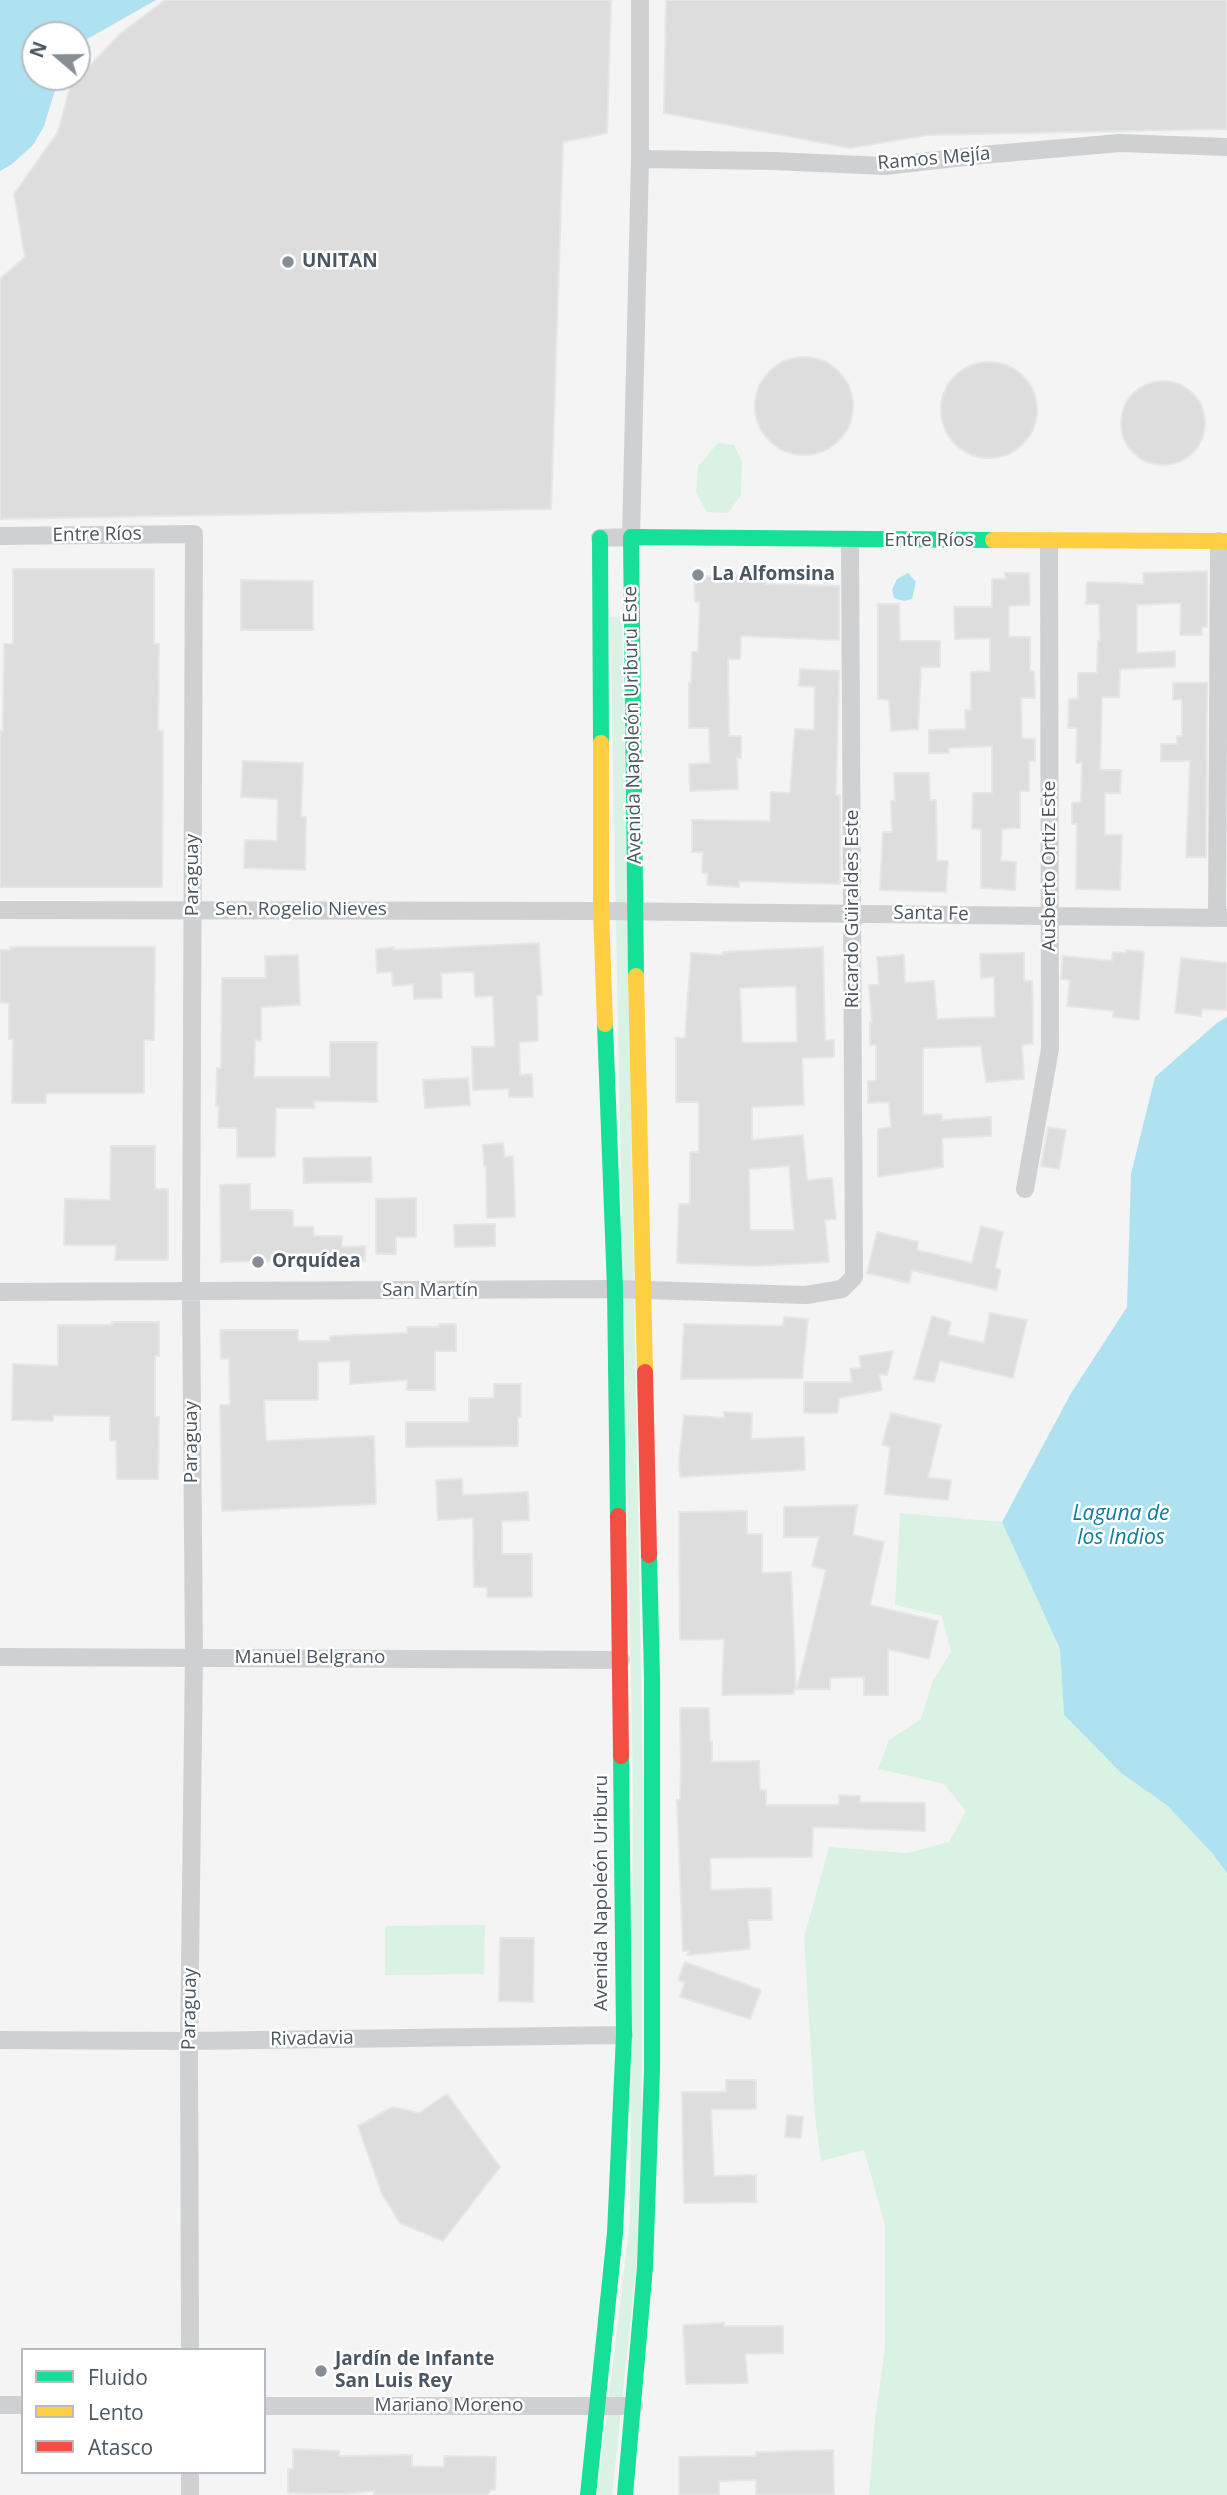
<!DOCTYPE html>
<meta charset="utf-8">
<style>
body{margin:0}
#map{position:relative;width:1227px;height:2495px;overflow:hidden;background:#f4f4f4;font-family:"Open Sans",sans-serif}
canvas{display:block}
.legend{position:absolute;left:21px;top:2348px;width:245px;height:126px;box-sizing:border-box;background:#fff;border:2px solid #b7bbc0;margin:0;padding:9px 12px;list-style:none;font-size:21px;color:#4a5661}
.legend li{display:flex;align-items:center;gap:14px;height:35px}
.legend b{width:35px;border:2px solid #b7bbc0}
.north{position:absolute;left:21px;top:21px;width:70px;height:70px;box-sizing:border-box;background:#fff;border:2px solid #b7bbc0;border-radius:50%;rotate:290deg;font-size:19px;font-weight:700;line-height:28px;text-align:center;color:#4a5661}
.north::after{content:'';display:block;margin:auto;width:24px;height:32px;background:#868d94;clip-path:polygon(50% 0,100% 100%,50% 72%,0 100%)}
</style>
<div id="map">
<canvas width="1227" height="2495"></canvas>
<ul class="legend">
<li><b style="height:9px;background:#16e098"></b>Fluido</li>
<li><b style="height:9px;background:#ffcf43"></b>Lento</li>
<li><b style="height:9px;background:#f24e42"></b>Atasco</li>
</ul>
<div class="north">N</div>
</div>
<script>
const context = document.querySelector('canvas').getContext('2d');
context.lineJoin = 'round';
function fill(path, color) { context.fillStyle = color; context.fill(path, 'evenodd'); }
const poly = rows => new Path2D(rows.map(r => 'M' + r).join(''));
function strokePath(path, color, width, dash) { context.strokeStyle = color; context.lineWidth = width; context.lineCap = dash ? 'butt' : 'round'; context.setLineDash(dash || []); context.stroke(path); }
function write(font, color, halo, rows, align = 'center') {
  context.font = font + ' "Open Sans",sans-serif'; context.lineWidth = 5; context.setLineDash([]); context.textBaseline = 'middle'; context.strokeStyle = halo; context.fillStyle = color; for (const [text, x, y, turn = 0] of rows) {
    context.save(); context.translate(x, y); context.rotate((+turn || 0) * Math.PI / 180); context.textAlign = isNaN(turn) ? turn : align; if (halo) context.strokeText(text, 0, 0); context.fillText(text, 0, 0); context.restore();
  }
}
fill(poly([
 [718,443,734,445,742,461,741,495,728,513,707,512,696,493,698,466],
 [622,616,643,1789,641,2222,612,2495,597,2495,630,2222,633,1789,610,617],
 [900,1513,1002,1522,1060,1649,1064,1715,1121,1773,1168,1806,1227,1856,1227,2495,869,2495,875,2420,885,2347,885,2226,864,2150,821,2161,815,2116,804,1938,829,1847,907,1853,949,1842,966,1811,944,1784,878,1769,889,1740,921,1719,933,1680,951,1652,942,1616,895,1605],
 [485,1925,484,1974,385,1975,385,1926]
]), '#d9f2e3');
fill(poly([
 [0,0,156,0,82,42,77,49,77,35,35,35,35,77,59,77,44,126,33,145,12,164,0,171],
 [908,573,916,582,912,599,904,601,894,598,892,590,897,579],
 [1227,1017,1227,1873,1213,1854,1168,1806,1121,1773,1064,1715,1060,1649,1002,1522,1070,1395,1127,1307,1131,1174,1155,1077,1217,1023]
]), '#aee2f0');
const building = poly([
 [165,0,611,0,607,133,563,142,551,509,0,519,0,279,25,257,14,194,58,132,70,87,120,34,165,0],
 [666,0,1227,0,1227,129,928,135,850,148,664,113,666,0],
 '755 406a49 49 0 1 1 98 0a49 49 0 1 1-98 0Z',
 '941 410a48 48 0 1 1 96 0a48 48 0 1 1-96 0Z',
 '1121 423a42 42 0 1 1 84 0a42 42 0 1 1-84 0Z',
 [13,569,154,569,154,644,159,644,158,731,163,731,162,887,0,887,0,731,3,731,4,644,13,644,13,569],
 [1207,571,1207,627,1202,627,1202,635,1180,635,1181,603,1137,605,1137,653,1175,651,1175,667,1120,669,1119,697,1102,697,1100,770,1121,770,1120,793,1105,793,1105,835,1122,835,1120,890,1076,889,1077,824,1072,824,1072,803,1081,802,1082,763,1076,763,1077,728,1068,728,1069,699,1078,699,1078,673,1097,673,1098,641,1100,641,1099,604,1086,604,1087,582,1144,584,1143,573,1207,571],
 [1005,573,1029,573,1030,605,1009,606,1009,637,1030,637,1030,671,1034,671,1035,698,1021,698,1022,739,1035,739,1035,761,1029,761,1029,791,1020,791,1020,828,1002,829,1001,861,1016,862,1015,890,981,888,981,829,972,829,973,793,992,793,992,746,949,748,949,753,929,753,929,730,966,729,965,710,971,710,971,672,990,671,990,638,955,639,954,607,992,607,992,579,1006,579,1005,573],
 [694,576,766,576,766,584,839,586,839,640,741,636,740,659,728,659,729,736,741,736,741,758,737,758,738,789,690,791,689,764,710,763,709,728,689,728,689,683,691,683,692,652,698,652,700,602,695,602,694,576],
 [241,580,313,581,313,630,241,630,241,580],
 [878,604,899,604,900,641,940,641,940,667,921,667,918,729,891,731,889,700,878,699,878,604],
 [800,669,839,671,836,795,840,795,840,884,739,881,739,887,707,885,708,874,702,873,703,852,692,852,692,820,770,821,771,792,790,793,795,729,814,730,815,687,799,686,800,669],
 [1173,683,1207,683,1206,857,1186,857,1190,761,1161,761,1161,744,1177,744,1177,736,1182,736,1182,699,1173,700,1173,683],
 [243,761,303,763,301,817,306,817,305,870,244,868,245,840,277,841,278,799,241,797,243,761],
 [894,773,929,773,930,800,936,800,937,861,948,861,946,892,880,890,883,832,892,832,891,801,895,801,894,773],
 [539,943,542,995,537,996,538,1041,519,1042,520,1075,532,1074,533,1097,509,1097,509,1089,473,1090,472,1047,495,1047,493,996,475,997,474,972,441,973,442,998,414,999,413,984,393,986,392,972,377,973,376,949,394,947,394,950,539,943],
 [10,947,155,947,154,1040,144,1040,144,1093,46,1093,46,1103,12,1103,13,1039,9,1039,9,1003,0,1002,0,950,10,950,10,947],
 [823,947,825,1041,834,1040,834,1057,802,1058,804,1105,752,1107,752,1140,803,1135,807,1180,832,1178,836,1219,825,1220,829,1262,755,1266,677,1263,679,1204,690,1204,690,1152,699,1152,699,1102,676,1102,676,1038,685,1038,691,953,723,955,723,952,823,947],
 [796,986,797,1042,742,1043,740,988,796,986],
 [789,1166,794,1230,750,1230,749,1169,789,1166],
 [1126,950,1144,952,1139,1020,1113,1017,1114,1011,1067,1006,1070,980,1061,979,1063,956,1112,961,1113,952,1126,953,1126,950],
 [1024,953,1024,981,1032,981,1033,1014,1033,1044,1022,1045,1024,1079,986,1082,981,1046,923,1048,923,1115,942,1114,942,1120,991,1117,991,1136,942,1138,943,1167,878,1177,878,1129,891,1127,889,1102,868,1103,868,1081,876,1081,876,1045,870,1045,870,1022,872,1022,869,985,879,985,877,957,904,955,905,983,934,981,937,1019,995,1017,994,977,981,978,980,954,1024,953],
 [298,955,300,1005,261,1007,261,1041,255,1040,254,1077,330,1077,330,1042,377,1042,377,1102,314,1101,314,1108,276,1108,275,1157,237,1157,237,1128,218,1128,219,1106,216,1106,217,1068,221,1068,222,978,266,978,265,956,298,955],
 [1181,958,1227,963,1227,1010,1202,1009,1201,1016,1175,1013,1181,958],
 [468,1078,470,1105,425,1108,423,1080,468,1078],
 [1048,1127,1066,1130,1059,1169,1041,1166,1048,1127],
 [503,1143,505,1157,513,1156,515,1217,487,1218,486,1166,484,1166,483,1145,503,1143],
 [111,1146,155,1146,155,1189,168,1189,168,1260,115,1260,116,1245,64,1245,65,1199,110,1200,111,1146],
 [371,1157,372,1182,304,1183,303,1158,371,1157],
 [250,1184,250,1210,293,1210,293,1227,313,1227,314,1236,342,1236,342,1247,365,1246,365,1261,304,1262,304,1265,273,1265,274,1261,221,1262,220,1185,250,1184],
 [416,1198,416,1237,396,1237,396,1254,376,1254,376,1199,416,1198],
 [495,1224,495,1246,455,1247,454,1225,495,1224],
 [981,1226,1003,1232,995,1268,1001,1270,996,1290,912,1270,909,1283,867,1273,877,1232,918,1242,917,1250,972,1263,981,1226],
 [990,1313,1027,1320,1013,1378,940,1361,934,1382,914,1379,932,1316,951,1322,948,1335,984,1343,990,1313],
 [784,1317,808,1319,802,1378,681,1379,684,1324,783,1326,784,1317],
 [112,1322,159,1322,159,1356,155,1356,155,1417,159,1417,158,1479,117,1479,116,1441,110,1441,110,1416,53,1415,53,1421,12,1420,13,1364,58,1366,58,1325,112,1325,112,1322],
 [439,1324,456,1324,456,1351,435,1351,435,1390,407,1390,407,1380,350,1384,350,1361,318,1362,318,1400,264,1400,266,1441,374,1436,376,1504,222,1511,220,1405,230,1405,229,1358,221,1359,220,1330,298,1330,298,1341,330,1341,330,1336,407,1333,407,1327,439,1327,439,1324],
 [893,1351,887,1375,879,1374,882,1390,839,1398,838,1413,804,1413,804,1382,852,1382,850,1369,861,1368,859,1356,893,1351],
 [494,1384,521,1384,521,1417,518,1417,518,1446,406,1447,406,1422,469,1422,469,1398,494,1398,494,1384],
 [724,1412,752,1413,751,1439,804,1437,805,1470,680,1477,679,1461,684,1415,724,1418,724,1412],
 [891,1413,941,1425,928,1478,951,1480,948,1500,885,1494,890,1447,882,1445,891,1413],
 [462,1479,463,1495,528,1492,529,1520,502,1521,502,1554,532,1554,532,1597,487,1597,487,1587,474,1587,473,1518,438,1520,436,1480,462,1479],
 [857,1505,853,1535,884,1542,870,1605,938,1621,929,1659,888,1649,888,1695,864,1695,864,1677,830,1678,830,1689,797,1689,826,1570,812,1566,819,1537,784,1537,784,1507,857,1505],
 [747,1511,747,1534,762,1534,762,1573,791,1572,796,1689,794,1689,794,1694,722,1695,724,1639,680,1640,679,1512,747,1511],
 [680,1708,709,1708,710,1741,712,1741,712,1762,759,1761,760,1790,766,1790,766,1805,839,1805,839,1795,860,1796,860,1802,925,1803,925,1831,813,1827,812,1857,710,1858,711,1890,771,1888,772,1920,748,1920,750,1949,687,1955,689,1951,683,1951,677,1800,680,1800,681,1766,680,1708],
 [500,1938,534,1938,533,2002,499,2001,500,1938],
 [685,1962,761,1990,750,2019,680,1997,685,1982,678,1980,685,1962],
 [726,2080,756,2080,756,2109,711,2109,714,2176,756,2175,756,2202,684,2203,682,2092,726,2092,726,2080],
 [447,2094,500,2167,443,2241,400,2223,382,2194,358,2126,393,2107,419,2113,447,2094],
 [787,2115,803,2117,801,2138,785,2137,787,2115],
 [724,2323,724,2326,783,2326,783,2353,745,2354,748,2383,686,2384,683,2325,724,2323],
 [293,2449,339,2451,339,2456,412,2455,412,2466,444,2467,444,2456,496,2457,495,2490,490,2490,489,2495,374,2495,374,2491,341,2494,288,2493,288,2469,293,2469,293,2449],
 [833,2450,834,2495,756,2495,756,2480,719,2481,719,2495,679,2495,679,2457,756,2456,756,2452,833,2450]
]);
fill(building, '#ddddde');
strokePath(building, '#e5e6e7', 2);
strokePath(poly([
 [640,159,773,161,885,166,982,155,1120,143,1227,147],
 [0,536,194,534,191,1292,194,1657,189,2041,190,2350],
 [600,538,631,537,640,159,640,0],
 [0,910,601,911,1227,918],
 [1217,918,1219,541],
 [1025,1189,1050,1049,1049,541],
 [0,1292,615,1289,806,1295,842,1289,854,1277,850,540],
 [0,1657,621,1660],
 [0,2040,189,2041,624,2035],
 [0,2405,23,2405],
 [264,2406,634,2406],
 [190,2495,190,2472]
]), '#ced0d2', 18);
strokePath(poly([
 [600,538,601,743],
 [636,976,631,537,993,540],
 [605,1024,615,1289,618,1516],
 [588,2495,615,2233,624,2035,621,1756],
 [625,2495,645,2267,652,2070,652,1678,649,1555]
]), '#16e098', 16);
strokePath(poly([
 [993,540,1227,541],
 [601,743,601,911,605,1024],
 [636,976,645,1372]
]), '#ffcf43', 16);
strokePath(poly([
 [645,1372,649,1555],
 [618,1516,621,1756]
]), '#f24e42', 16);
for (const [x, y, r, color] of [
 [288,262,7,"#868d94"],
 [698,575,7,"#868d94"],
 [258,1262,7,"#868d94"],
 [321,2371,7,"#868d94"]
]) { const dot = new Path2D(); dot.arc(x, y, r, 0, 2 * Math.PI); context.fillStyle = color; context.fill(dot); strokePath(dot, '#fff', 2.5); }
write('19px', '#4a5661', '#fff', [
 ["Ramos Mejía",934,159,-5],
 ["Entre Ríos",97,535,-1],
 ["Entre Ríos",929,541],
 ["Avenida Napoleón Uriburu Este",633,725,-91],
 ["Ausberto Ortiz Este",1050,866,-90],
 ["Paraguay",193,875,-90],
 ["Ricardo Güiraldes Este",853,909,-90],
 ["Sen. Rogelio Nieves",301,910],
 ["Santa Fe",931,914,1],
 ["San Martín",430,1291],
 ["Paraguay",192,1442,-90],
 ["Manuel Belgrano",310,1658],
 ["Avenida Napoleón Uriburu",602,1893,-90],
 ["Paraguay",190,2009,-89],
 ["Rivadavia",312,2039,-1],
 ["Mariano Moreno",449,2406]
]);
write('bold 19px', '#4a5661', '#fff', [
 ["UNITAN",302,262],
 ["La Alfomsina",712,575],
 ["Orquídea",272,1262],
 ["Jardín de Infante",335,2360],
 ["San Luis Rey",335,2382]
], 'left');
write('italic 21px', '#0c7c9b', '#fff', [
 ["Laguna de",1121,1514],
 ["los Indios",1121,1538]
]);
</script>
